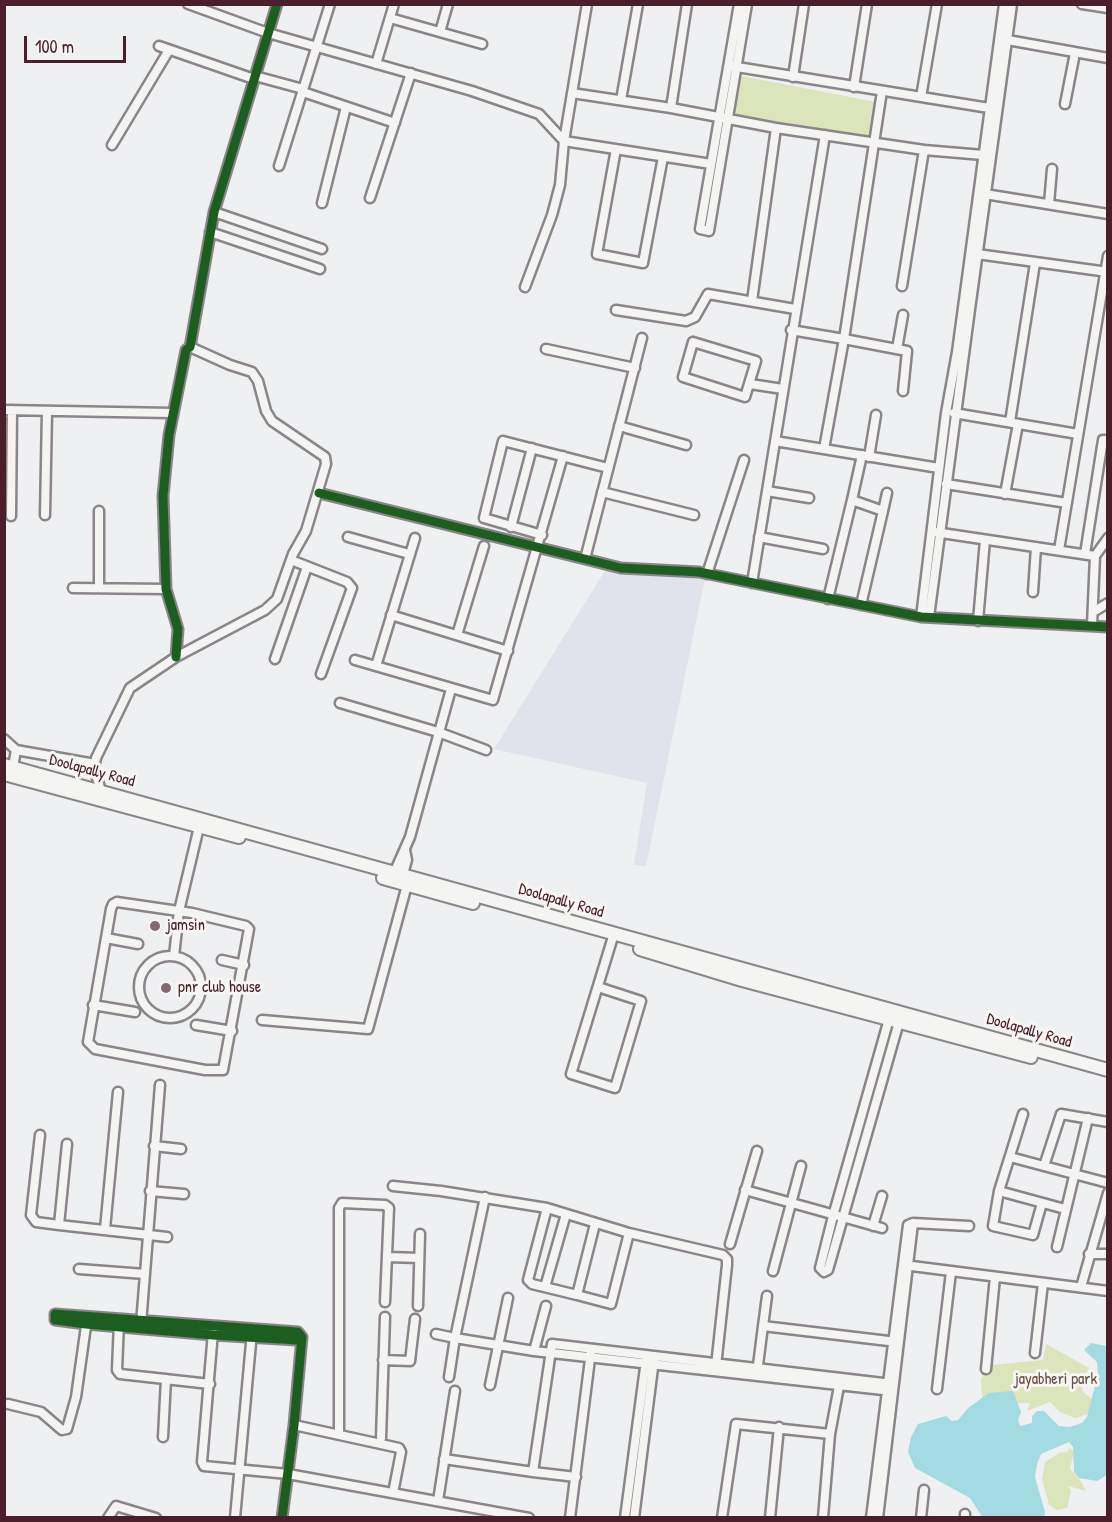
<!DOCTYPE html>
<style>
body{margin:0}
#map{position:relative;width:1112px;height:1522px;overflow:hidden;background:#eef0f2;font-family:"Patrick Hand",sans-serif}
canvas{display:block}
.frame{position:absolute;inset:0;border:6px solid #4a1f2b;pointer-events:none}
.scale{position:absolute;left:24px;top:36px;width:102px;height:27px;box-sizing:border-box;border:3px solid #4a1f2b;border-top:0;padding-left:8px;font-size:18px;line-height:21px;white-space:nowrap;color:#4a1f2b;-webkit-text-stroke:4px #f6f6f2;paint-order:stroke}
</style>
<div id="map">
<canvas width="1112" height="1522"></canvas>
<div class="frame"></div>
<div class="scale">100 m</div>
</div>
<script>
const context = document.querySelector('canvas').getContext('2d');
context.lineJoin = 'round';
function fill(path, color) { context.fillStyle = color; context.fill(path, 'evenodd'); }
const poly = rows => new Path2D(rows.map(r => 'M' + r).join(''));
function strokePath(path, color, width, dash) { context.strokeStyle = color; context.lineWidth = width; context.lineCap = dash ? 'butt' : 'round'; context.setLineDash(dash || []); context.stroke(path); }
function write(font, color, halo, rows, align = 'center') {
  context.font = font + ' "Patrick Hand",sans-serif'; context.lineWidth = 6; context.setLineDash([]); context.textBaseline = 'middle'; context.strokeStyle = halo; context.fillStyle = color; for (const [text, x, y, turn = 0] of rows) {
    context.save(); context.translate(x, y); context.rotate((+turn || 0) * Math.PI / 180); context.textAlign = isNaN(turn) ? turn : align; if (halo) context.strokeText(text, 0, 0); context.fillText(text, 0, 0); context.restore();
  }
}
fill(poly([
 [606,569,705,578,646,866,634,865,647,783,494,749]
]), '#e0e3ec');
fill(poly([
 [741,76,876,102,872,136,734,116],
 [1046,1344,1089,1368,1081,1382,1083,1392,1092,1399,1088,1414,1075,1418,1060,1412,1050,1402,1027,1411,1030,1403,1018,1403,1013,1393,982,1398,981,1379,991,1365,1043,1360],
 [1070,1448,1074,1452,1070,1469,1079,1478,1086,1491,1068,1486,1071,1491,1067,1508,1056,1510,1049,1505,1042,1479,1045,1462,1061,1452,1067,1452]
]), '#dce4bc');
fill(poly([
 [1091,1343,1107,1346,1107,1475,1097,1481,1079,1478,1074,1472,1073,1447,1069,1442,1041,1454,1037,1464,1035,1477,1045,1512,1044,1517,983,1518,970,1498,915,1468,908,1452,911,1437,918,1424,946,1416,952,1421,958,1420,968,1408,989,1393,1013,1391,1021,1412,1018,1420,1020,1426,1032,1423,1032,1416,1037,1411,1044,1411,1059,1426,1070,1427,1082,1423,1087,1417,1098,1374,1097,1362,1084,1350]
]), '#a2dbe1');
const minor = poly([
 [188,4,268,33,472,91,539,114,564,141,711,164],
 [739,4,700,229,709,231,747,4],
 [1082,4,1108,8],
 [390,18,482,44],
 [440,32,448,4],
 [1002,39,1108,58],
 [159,46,254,79],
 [376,64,394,4],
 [731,66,989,108],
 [255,76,303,89],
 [793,77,804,4],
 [854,87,867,4],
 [882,91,844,339,907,351,903,391],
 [303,92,395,123],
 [572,93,671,108,776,128,924,150,983,155],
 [921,97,937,4],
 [621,100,638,4],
 [1065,104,1075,53],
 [671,108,687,4],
 [112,145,169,50],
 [616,149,597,254,643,263,663,157],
 [279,166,330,4],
 [985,194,1108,214],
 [370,198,411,73],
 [322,203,346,107],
 [1049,204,1052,169],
 [214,212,322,249],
 [210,232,320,269],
 [977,254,1108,272],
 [902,286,924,150],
 [525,287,552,215,560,185,564,141,587,4],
 [752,301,776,128],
 [966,301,971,302,1012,4],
 [616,310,686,321,695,317,708,294,795,309],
 [791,330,844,339,824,449],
 [693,342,756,361,745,397,683,377,693,342],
 [546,349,635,368],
 [897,349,903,315],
 [750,384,783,389],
 [4,410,172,413],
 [954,413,1078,434],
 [1010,422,1035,263],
 [619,426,686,445],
 [775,441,939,468],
 [869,457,876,415],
 [946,484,1067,503],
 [767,491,809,498],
 [602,492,694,515],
 [319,493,621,568,699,572,921,617,1108,627],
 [1005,494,1018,424],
 [883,511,887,493],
 [45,515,47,411],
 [11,516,12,410],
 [511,527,532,448],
 [935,532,1095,556],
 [542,535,484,518,503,441,608,468],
 [348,537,409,554],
 [759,537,823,549],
 [1059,550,1108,256],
 [1085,554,1103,440,1108,440],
 [585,559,642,338],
 [291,560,347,582,352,588,321,674],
 [707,574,744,460],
 [752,583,825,135],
 [99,587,99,511],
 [73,588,166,589],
 [1033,592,1036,547],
 [828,599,852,500],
 [861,605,883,511,852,500,862,455],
 [1093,612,1108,603],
 [391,615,508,651],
 [921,617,946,413,957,352,1004,4],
 [929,617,971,302],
 [978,621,985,540],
 [1092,625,1095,556,1108,538],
 [457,635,484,546],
 [176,657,178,629,166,589,163,496,169,435,186,350,190,347,214,212,277,4],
 [275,659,307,567],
 [355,660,493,700,563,456],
 [376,666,415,538],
 [340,703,438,732,486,750],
 [4,739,16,750,13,767],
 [16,750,95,764],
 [101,791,94,768,96,758,130,688,176,657,265,610,277,599,293,554,306,531,326,464,325,457,272,421,266,411,258,381,252,372,230,365,190,347],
 [394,873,410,837,451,689],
 [403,874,407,860,405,850],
 [117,902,192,913,246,926,249,929,223,1070,205,1070,95,1049,88,1042,111,909,113,904,117,902],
 [106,938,138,944],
 [174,956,179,911,199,827],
 '139 987a31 31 0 1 1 62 0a31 31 0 1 1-62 0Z',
 [222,960,244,965],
 [598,987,641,1001,615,1088,571,1074,612,940],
 [93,1005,135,1012],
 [889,1019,833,1216,820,1268,824,1272,828,1270,899,1022],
 [262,1020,368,1029,407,885],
 [196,1025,232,1031],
 [1023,1114,999,1191,993,1226,1033,1235,1042,1203],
 [40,1135,31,1215,36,1222,59,1225,67,1144],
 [154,1146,181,1149],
 [1010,1157,1108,1183],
 [1044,1166,1061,1114,1108,1122],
 [393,1186,441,1191,547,1208,629,1233,723,1255,727,1259,727,1265,716,1366],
 [745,1190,882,1228],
 [150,1191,184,1194],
 [999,1191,1065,1209],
 [485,1197,455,1338,534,1351,892,1391],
 [547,1208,528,1280,532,1284,577,1295],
 [913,1223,969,1226],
 [595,1224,577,1295,611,1304,629,1233],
 [59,1225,167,1237],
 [873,1226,882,1196],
 [105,1229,118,1092],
 [730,1244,757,1151],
 [1057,1247,1088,1118],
 [1089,1254,1108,1254],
 [388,1257,419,1258],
 [904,1265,1108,1291],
 [79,1269,145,1274],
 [773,1271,801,1166],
 [545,1287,566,1214],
 [1081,1287,1108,1193],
 [418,1306,420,1234],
 [119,1322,117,1370,120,1374,210,1384],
 [141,1324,160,1085],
 [763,1326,767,1296],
 [213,1332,202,1462,204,1466,288,1474,529,1518],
 [436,1334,455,1338,449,1377],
 [534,1351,546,1306],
 [1035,1353,1043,1283],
 [383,1360,410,1361,415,1319],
 [986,1369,995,1277],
 [757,1373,763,1326,897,1342],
 [490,1385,508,1298],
 [937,1389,951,1272],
 [8,1404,41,1412,62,1430,67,1429,76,1397,87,1319],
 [294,1425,399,1448,401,1452,393,1493],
 [339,1433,339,1208,342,1203,385,1205,389,1208,385,1302],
 [163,1437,166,1379],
 [381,1438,385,1317],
 [444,1459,533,1472,552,1344,892,1384],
 [533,1472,576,1477],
 [438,1501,455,1391],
 [108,1518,116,1506,156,1518],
 [235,1518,252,1332],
 [282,1518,294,1425,302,1337,298,1332,55,1314,55,1320,86,1324,213,1335,297,1340,302,1337],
 [570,1518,591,1351],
 [625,1518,646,1360],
 [634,1518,654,1360],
 [722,1518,736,1424,830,1434],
 [770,1518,779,1427],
 [823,1518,830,1434,840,1381],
 [871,1518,908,1225,913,1223,878,1518],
 [921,1518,924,1490],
 [965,1518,965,1514]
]);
const secondary = poly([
 [4,765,1108,1070],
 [4,774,239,837],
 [383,878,473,903],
 [640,949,742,980,1031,1057]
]);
strokePath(minor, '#8c8588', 13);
strokePath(secondary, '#8c8588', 16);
strokePath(minor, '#f4f4f3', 8);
strokePath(secondary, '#f4f4f3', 12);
strokePath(poly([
 [319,493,621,568,699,572,921,617,1108,627],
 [176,657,178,629,166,589,163,496,169,435,186,350,190,347,214,212,277,4],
 [282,1518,294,1425,302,1337,298,1332,55,1314,55,1320,86,1324,213,1335,297,1340,302,1337]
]), '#1b5e20', 9);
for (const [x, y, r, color] of [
 [155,926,6,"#836871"],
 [166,988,6,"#836871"]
]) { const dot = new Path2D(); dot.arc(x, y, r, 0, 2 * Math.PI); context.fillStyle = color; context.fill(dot); strokePath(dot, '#f6f6f2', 2); }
write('16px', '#4a1f2b', '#f6f6f2', [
 ["Doolapally Road",92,771,15],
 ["Doolapally Road",561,901,16],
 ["Doolapally Road",1029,1031,16]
]);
write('16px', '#4a1f2b', '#f6f6f2', [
 ["jamsin",167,926],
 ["pnr club house",178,988]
], 'left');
write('16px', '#6b4e44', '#f6f6f2', [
 ["jayabheri park",1056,1380]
]);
</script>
